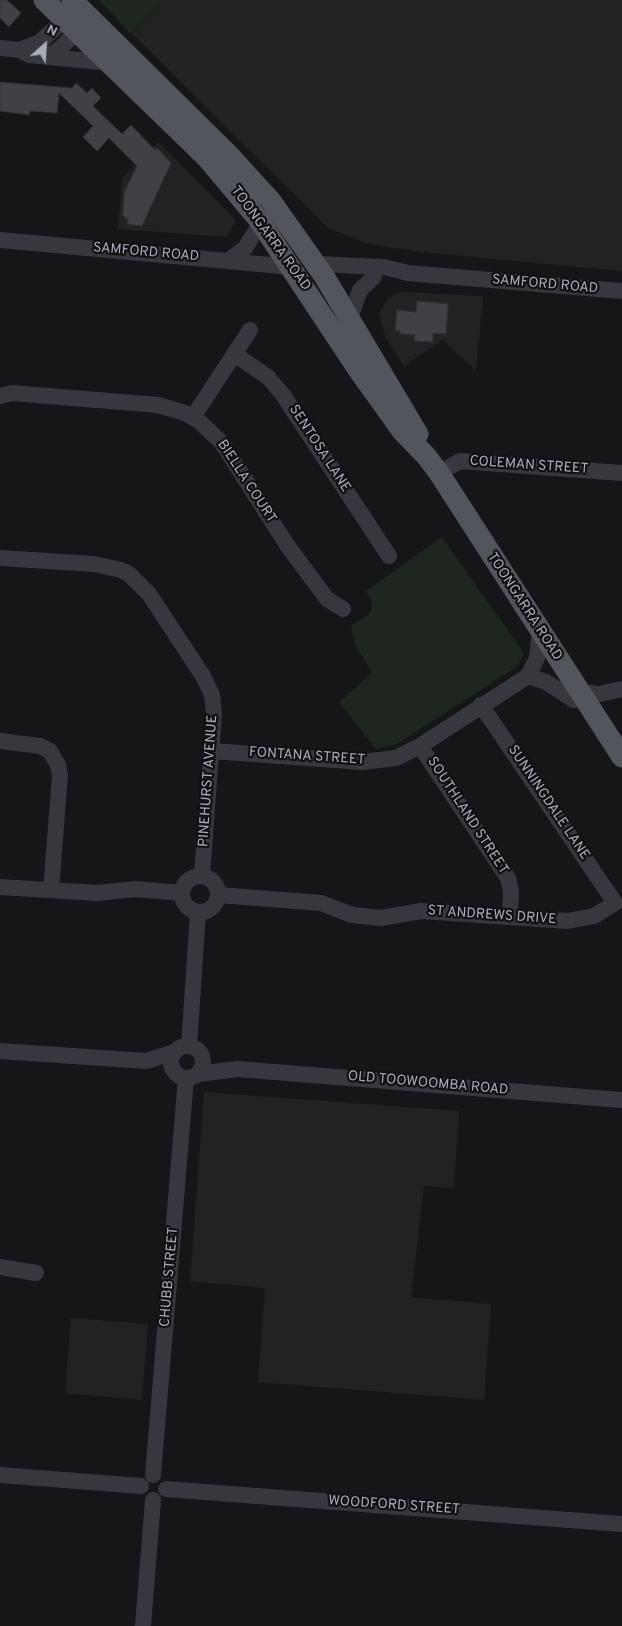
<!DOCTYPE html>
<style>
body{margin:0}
#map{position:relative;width:622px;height:1626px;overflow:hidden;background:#161618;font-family:Overpass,sans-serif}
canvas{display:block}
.north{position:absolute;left:20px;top:20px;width:50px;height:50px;-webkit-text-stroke:4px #111113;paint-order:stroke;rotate:26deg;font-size:14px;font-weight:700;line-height:20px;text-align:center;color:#a8adb8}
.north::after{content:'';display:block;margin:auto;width:18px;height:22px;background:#a8adb8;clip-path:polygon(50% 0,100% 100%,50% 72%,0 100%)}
</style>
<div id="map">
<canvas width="622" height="1626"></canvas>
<div class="north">N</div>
</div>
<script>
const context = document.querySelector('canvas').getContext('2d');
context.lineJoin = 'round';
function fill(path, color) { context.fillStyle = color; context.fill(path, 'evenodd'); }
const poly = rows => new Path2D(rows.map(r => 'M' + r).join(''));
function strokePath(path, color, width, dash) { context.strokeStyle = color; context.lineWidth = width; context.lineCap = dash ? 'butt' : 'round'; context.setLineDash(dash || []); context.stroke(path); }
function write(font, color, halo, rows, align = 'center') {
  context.font = font + ' Overpass,sans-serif'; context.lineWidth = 4.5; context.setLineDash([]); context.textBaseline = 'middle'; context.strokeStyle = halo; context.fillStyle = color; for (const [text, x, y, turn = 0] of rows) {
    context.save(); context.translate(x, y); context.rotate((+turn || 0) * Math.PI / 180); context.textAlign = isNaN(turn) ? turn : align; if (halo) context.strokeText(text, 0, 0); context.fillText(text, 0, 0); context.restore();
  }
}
fill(poly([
 [165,0,622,0,622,271,429,253,368,244,328,228,132,34],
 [158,142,236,220,227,237,118,229,122,178],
 [400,292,483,296,476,371,443,340,404,366,385,337,379,313,388,298],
 [204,1092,459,1111,454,1188,424,1186,411,1297,491,1304,484,1400,258,1382,265,1288,190,1281],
 [71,1318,148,1324,142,1400,65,1393]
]), '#222225');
fill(poly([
 [98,0,165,0,131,34],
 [442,537,524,653,518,666,397,744,376,749,339,702,372,673,354,642,351,625,367,616,371,611,372,601,366,591]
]), '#1e261f');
const building = poly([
 [0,0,7,0,21,13,9,27,0,18,0,0],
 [0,82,72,88,76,83,87,93,92,88,101,98,93,106,122,134,131,125,155,150,157,148,171,163,142,226,127,224,128,219,123,216,124,193,137,166,109,138,97,151,83,137,93,126,59,93,57,113,30,111,29,115,0,111,0,82],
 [417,301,448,304,446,334,433,333,433,342,414,341,415,335,400,334,400,331,395,330,397,310,416,312,417,301]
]);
fill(building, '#404145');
strokePath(building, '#303034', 1);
strokePath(poly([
 [0,48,20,50,29,55,111,63],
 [20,50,40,42,64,20],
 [45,57,57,51,77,32],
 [0,240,292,267],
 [228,261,245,248,257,229,259,220],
 [316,264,384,267,408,273,622,291],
 [350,318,360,290,374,277],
 [234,354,268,377,283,395,389,556],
 [0,396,12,393,158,405,185,413,199,421,222,443,287,545,327,599,343,609],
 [193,417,250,330],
 [439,473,460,461,622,473],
 [0,558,94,564,121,570,129,574,149,594,203,676,212,695,214,714,202,875],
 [528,676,546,682,574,700,584,699],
 [579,692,599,694,622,689],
 [0,741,40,746,50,751,58,765,60,775,51,890],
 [420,746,508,878,511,891,510,917],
 [212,751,362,762,396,758,420,746,528,676,537,658,540,631],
 '182 894a18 18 0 1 1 36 0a18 18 0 1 1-36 0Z',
 [0,887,97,893,135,889,182,893],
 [219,895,321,903,352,915,381,918,421,911,568,921,594,916,615,903,481,705],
 '171 1062a16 16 0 1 1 32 0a16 16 0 1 1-32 0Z',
 [189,1046,198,912],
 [0,1051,146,1061,175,1052],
 [199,1074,237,1069,622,1100],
 [0,1267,36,1273],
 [0,1475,141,1486],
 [153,1475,186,1078],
 [166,1489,622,1524],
 [143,1626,153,1500]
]), '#37383d', 16);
strokePath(poly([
 [44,0,207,158,259,220,359,371,402,431,427,457,439,473,622,757],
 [72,0,230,156,271,201,324,276,418,434]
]), '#53555c', 21);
write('14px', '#a8adb8', '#111113', [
 ["TOONGARRA ROAD",270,239,54],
 ["SAMFORD ROAD",146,253,5],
 ["SAMFORD ROAD",545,285,5],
 ["SENTOSA LANE",319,449,57],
 ["COLEMAN STREET",529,466,4],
 ["BIELLA COURT",246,482,57],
 ["TOONGARRA ROAD",524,607,57],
 ["FONTANA STREET",307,757,4],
 ["PINEHURST AVENUE",209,781,-86],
 ["SUNNINGDALE LANE",548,803,56],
 ["SOUTHLAND STREET",467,816,57],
 ["ST ANDREWS DRIVE",492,916,4],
 ["OLD TOOWOOMBA ROAD",428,1084,5],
 ["CHUBB STREET",170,1277,-85],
 ["WOODFORD STREET",394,1506,4]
]);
</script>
